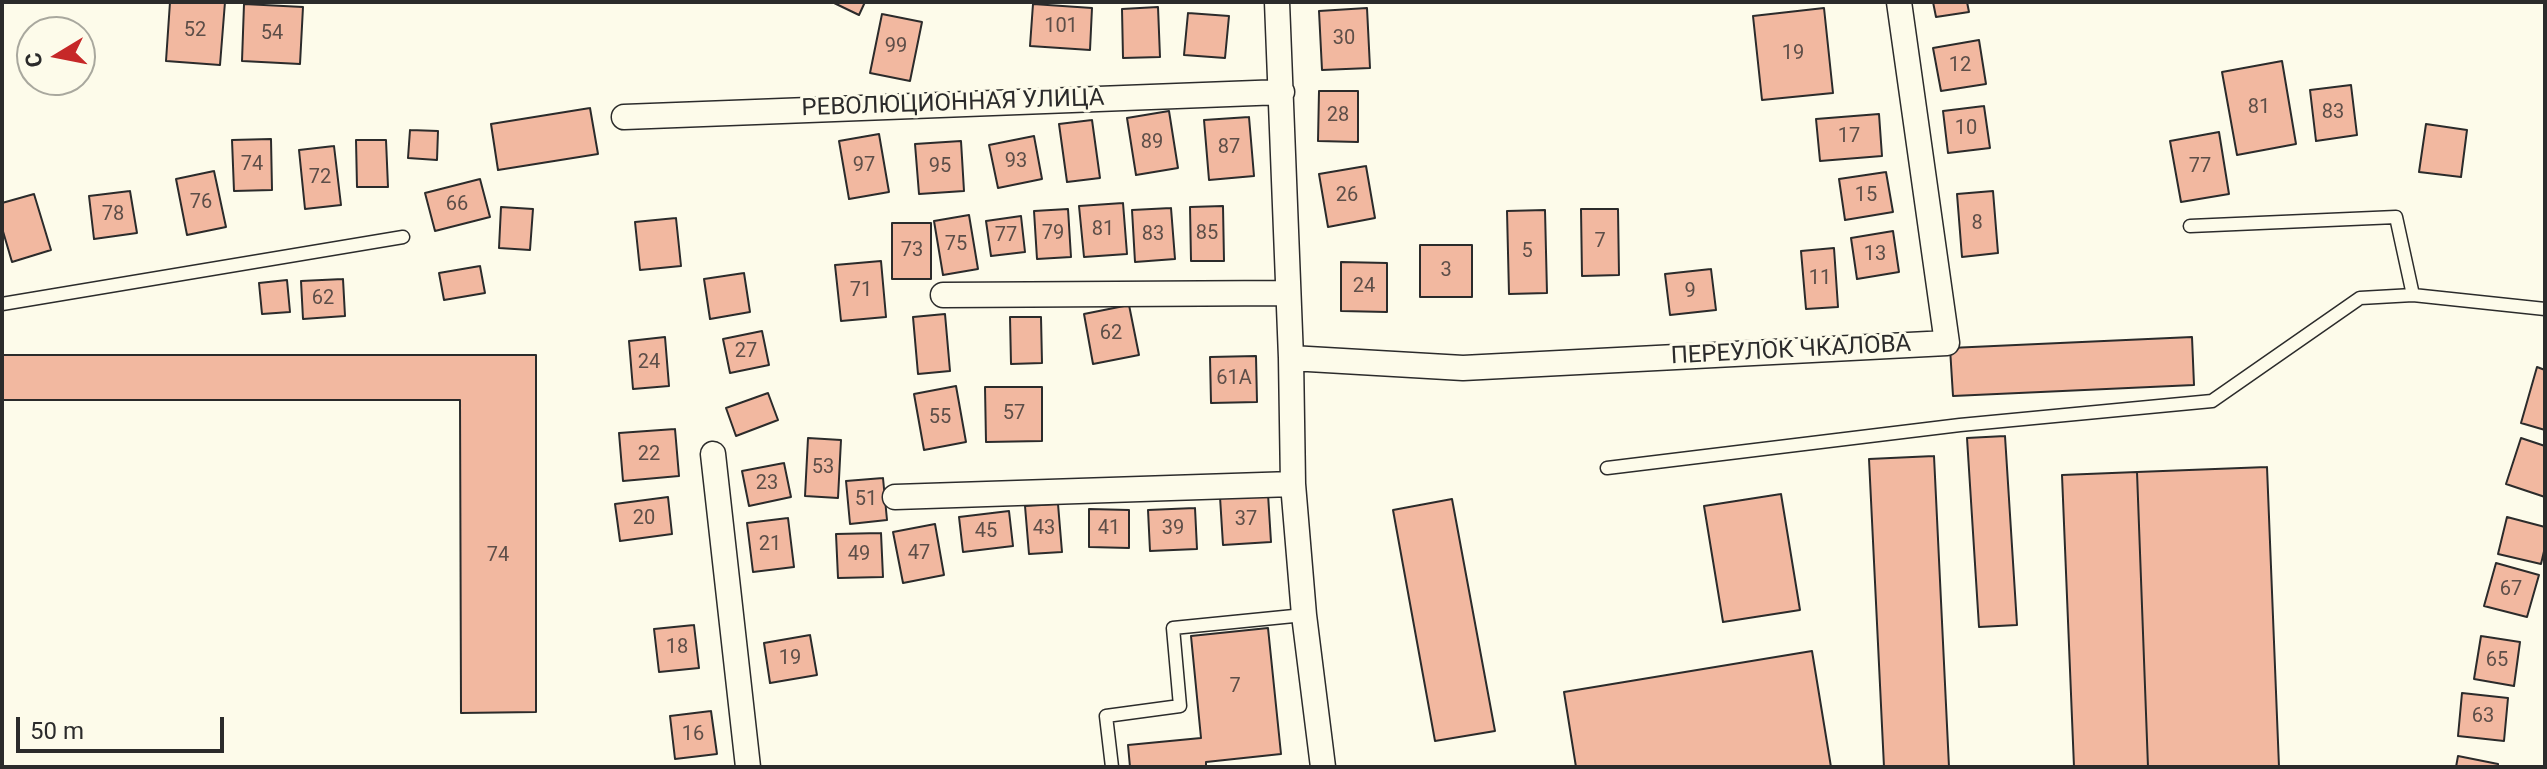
<!DOCTYPE html>
<meta charset="utf-8">
<style>
body{margin:0}
#map{position:relative;width:2547px;height:769px;overflow:hidden;background:#fdfbea;font-family:Roboto,sans-serif}
canvas{display:block}
.frame{position:absolute;inset:0;border:4px solid #2b2b2b;pointer-events:none}
.north{position:absolute;left:16px;top:16px;width:80px;height:80px;box-sizing:border-box;background:#fdfbea;border:2px solid #a9a89e;border-radius:50%;rotate:260deg;font-size:22px;font-weight:700;line-height:32px;text-align:center;color:#2b2b2b}
.north::after{content:'';display:block;margin:auto;width:28px;height:36px;background:#c62828;clip-path:polygon(50% 0,100% 100%,50% 72%,0 100%)}
.scale{position:absolute;left:16px;top:717px;width:208px;height:36px;box-sizing:border-box;border:4px solid #2b2b2b;border-top:0;padding-left:10px;font-size:24px;line-height:28px;white-space:nowrap;color:#2b2b2b;-webkit-text-stroke:6px #fdfbea;paint-order:stroke}
</style>
<div id="map">
<canvas width="2547" height="769"></canvas>
<div class="frame"></div>
<div class="north">С</div>
<div class="scale">50 m</div>
</div>
<script>
const context = document.querySelector('canvas').getContext('2d');
context.lineJoin = 'round';
function fill(path, color) { context.fillStyle = color; context.fill(path, 'evenodd'); }
const poly = rows => new Path2D(rows.map(r => 'M' + r).join(''));
function strokePath(path, color, width, dash) { context.strokeStyle = color; context.lineWidth = width; context.lineCap = dash ? 'butt' : 'round'; context.setLineDash(dash || []); context.stroke(path); }
function write(font, color, halo, rows, align = 'center') {
  context.font = font + ' Roboto,sans-serif'; context.lineWidth = 6; context.setLineDash([]); context.textBaseline = 'middle'; context.strokeStyle = halo; context.fillStyle = color; for (const [text, x, y, turn = 0] of rows) {
    context.save(); context.translate(x, y); context.rotate((+turn || 0) * Math.PI / 180); context.textAlign = isNaN(turn) ? turn : align; if (halo) context.strokeText(text, 0, 0); context.fillText(text, 0, 0); context.restore();
  }
}
const building = poly([
 [170,2,225,2,220,65,166,61,170,2],
 [832,2,865,2,859,15,832,2],
 [1933,2,1967,2,1969,12,1936,17,1933,2],
 [244,4,303,7,300,64,242,61,244,4],
 [1033,4,1092,8,1090,50,1030,46,1033,4],
 [1158,7,1160,57,1123,58,1122,9,1158,7],
 [1367,8,1370,68,1322,70,1319,11,1367,8],
 [1824,8,1833,93,1762,100,1753,16,1824,8],
 [1188,13,1229,16,1225,58,1184,55,1188,13],
 [882,14,922,22,910,81,870,73,882,14],
 [1979,40,1986,84,1941,91,1933,48,1979,40],
 [2282,61,2296,144,2237,155,2222,72,2282,61],
 [2351,85,2357,135,2316,141,2310,90,2351,85],
 [1319,91,1358,91,1358,142,1318,141,1319,91],
 [1984,106,1990,148,1948,153,1943,111,1984,106],
 [590,108,598,154,498,170,491,124,590,108],
 [1169,111,1178,168,1136,175,1127,118,1169,111],
 [1879,114,1882,156,1820,161,1816,119,1879,114],
 [1249,117,1254,176,1209,180,1204,120,1249,117],
 [1092,120,1100,178,1067,182,1059,124,1092,120],
 [2426,124,2467,130,2461,177,2419,172,2426,124],
 [410,130,438,131,437,160,408,158,410,130],
 [2219,132,2229,194,2181,202,2170,141,2219,132],
 [879,134,889,192,849,199,839,141,879,134],
 [1034,136,1042,179,998,188,989,145,1034,136],
 [271,139,272,190,234,191,232,140,271,139],
 [356,140,386,140,388,187,357,187,356,140],
 [961,141,964,191,919,194,915,144,961,141],
 [334,146,341,205,305,209,299,150,334,146],
 [1366,166,1375,218,1328,227,1319,174,1366,166],
 [214,171,226,227,187,235,176,179,214,171],
 [1886,172,1893,212,1845,220,1839,179,1886,172],
 [480,179,490,217,435,231,425,193,480,179],
 [130,191,137,233,94,239,89,196,130,191],
 [1993,191,1998,253,1962,257,1957,194,1993,191],
 [34,194,51,250,12,262,2,228,2,203,34,194],
 [1123,203,1127,254,1084,257,1079,206,1123,203],
 [1223,206,1224,261,1191,261,1190,207,1223,206],
 [501,207,533,209,530,250,499,248,501,207],
 [1171,208,1175,259,1135,262,1132,210,1171,208],
 [1068,209,1071,257,1037,259,1034,211,1068,209],
 [1581,209,1618,209,1619,275,1582,276,1581,209],
 [1545,210,1547,293,1509,294,1507,211,1545,210],
 [969,215,978,269,943,275,934,221,969,215],
 [1021,216,1025,252,991,256,986,221,1021,216],
 [676,218,681,266,640,270,635,222,676,218],
 [892,223,931,223,931,279,892,279,892,223],
 [1893,231,1899,272,1857,279,1851,238,1893,231],
 [1420,245,1472,245,1472,297,1420,297,1420,245],
 [1834,248,1838,307,1806,309,1801,251,1834,248],
 [881,261,886,317,841,321,835,265,881,261],
 [1341,262,1387,263,1387,312,1341,311,1341,262],
 [480,266,485,293,444,300,439,273,480,266],
 [1711,269,1716,310,1670,315,1665,274,1711,269],
 [744,273,750,312,710,319,704,279,744,273],
 [343,279,345,316,303,319,301,281,343,279],
 [287,280,290,312,262,314,259,283,287,280],
 [1129,305,1139,355,1093,364,1084,314,1129,305],
 [945,314,950,371,918,374,913,317,945,314],
 [1010,317,1041,317,1042,363,1011,364,1010,317],
 [762,331,769,365,730,373,723,339,762,331],
 [665,337,669,386,633,389,629,341,665,337],
 [2192,337,2194,385,1953,396,1950,348,2192,337],
 [2,355,536,355,536,712,461,713,460,400,2,400,2,355],
 [1256,356,1257,402,1211,403,1210,357,1256,356],
 [2537,367,2545,370,2545,430,2521,423,2537,367],
 [956,386,966,442,924,450,914,394,956,386],
 [985,387,1042,387,1042,441,986,442,985,387],
 [768,393,778,420,736,436,726,408,768,393],
 [675,429,679,476,623,481,619,433,675,429],
 [2005,436,2017,625,1979,627,1967,438,2005,436],
 [808,438,841,440,838,498,805,496,808,438],
 [2521,438,2545,446,2545,497,2506,484,2521,438],
 [1934,456,1949,767,1884,767,1869,459,1934,456],
 [784,463,791,497,749,506,742,471,784,463],
 [2267,467,2279,767,2148,767,2137,472,2267,467],
 [2137,472,2148,767,2074,767,2062,475,2137,472],
 [883,478,887,520,850,524,846,481,883,478],
 [1268,494,1271,542,1223,545,1220,497,1268,494],
 [1781,494,1800,610,1723,622,1704,506,1781,494],
 [668,497,672,534,620,541,615,504,668,497],
 [1452,499,1495,731,1435,741,1393,510,1452,499],
 [1058,504,1062,552,1029,554,1025,506,1058,504],
 [1195,508,1197,549,1150,551,1148,510,1195,508],
 [1089,509,1129,510,1129,548,1089,547,1089,509],
 [1009,511,1013,546,963,552,959,517,1009,511],
 [2507,517,2545,527,2545,547,2541,564,2498,554,2507,517],
 [788,518,794,567,753,572,747,523,788,518],
 [935,524,944,575,903,583,893,532,935,524],
 [881,533,883,577,838,578,836,534,881,533],
 [2496,563,2539,575,2527,617,2484,606,2496,563],
 [694,625,699,668,659,672,654,629,694,625],
 [1268,628,1281,754,1206,762,1206,767,1130,767,1128,745,1201,738,1191,636,1268,628],
 [810,635,817,675,770,683,764,643,810,635],
 [2481,636,2520,642,2514,686,2474,679,2481,636],
 [1812,651,1831,767,1576,767,1564,692,1812,651],
 [2462,693,2508,698,2504,741,2458,736,2462,693],
 [711,711,717,754,675,759,670,716,711,711],
 [2458,756,2498,764,2498,767,2456,767,2458,756]
]);
fill(building, '#f2b8a0');
strokePath(building, '#2b2b2b', 2);
const service = poly([
 [2190,226,2396,217,2413,295],
 [2,304,403,237],
 [1607,468,1960,425,2212,401,2360,298,2413,295,2545,309],
 [1112,767,1106,716,1180,706,1173,628,1304,615]
]);
const minor = poly([
 [1277,2,1291,358,1293,484,1304,615,1323,767],
 [624,117,1282,92],
 [943,295,1288,293],
 [1291,358,1463,368,1947,343,1899,2],
 [713,454,748,767],
 [895,497,1293,484]
]);
strokePath(service, '#2b2b2b', 15);
strokePath(minor, '#2b2b2b', 27);
strokePath(service, '#fdfbea', 12);
strokePath(minor, '#fdfbea', 24);
write('20px', '#5d4e48', null, [
 ["101",1061,27],
 ["52",195,31],
 ["54",272,34],
 ["30",1344,39],
 ["99",896,47],
 ["19",1793,54],
 ["12",1960,66],
 ["81",2259,108],
 ["83",2333,113],
 ["28",1338,116],
 ["10",1966,129],
 ["17",1849,137],
 ["89",1152,143],
 ["87",1229,148],
 ["93",1016,162],
 ["74",252,165],
 ["97",864,166],
 ["95",940,167],
 ["77",2200,167],
 ["72",320,178],
 ["26",1347,196],
 ["15",1866,196],
 ["76",201,203],
 ["66",457,205],
 ["78",113,215],
 ["8",1977,224],
 ["81",1103,230],
 ["79",1053,234],
 ["85",1207,234],
 ["83",1153,235],
 ["77",1006,236],
 ["7",1600,242],
 ["75",956,245],
 ["73",912,251],
 ["5",1527,252],
 ["13",1875,255],
 ["3",1446,271],
 ["11",1820,279],
 ["24",1364,287],
 ["71",861,291],
 ["9",1690,292],
 ["62",323,299],
 ["62",1111,334],
 ["27",746,352],
 ["24",649,363],
 ["61А",1234,379],
 ["57",1014,414],
 ["55",940,418],
 ["22",649,455],
 ["53",823,468],
 ["23",767,484],
 ["51",866,500],
 ["20",644,519],
 ["37",1246,520],
 ["43",1044,529],
 ["41",1109,529],
 ["39",1173,529],
 ["45",986,532],
 ["21",770,545],
 ["47",919,554],
 ["49",859,555],
 ["74",498,556],
 ["67",2511,590],
 ["18",677,648],
 ["19",790,659],
 ["65",2497,661],
 ["7",1235,687],
 ["63",2483,717],
 ["16",693,735]
]);
write('24px', '#2b2b2b', '#fdfbea', [
 ["РЕВОЛЮЦИОННАЯ УЛИЦА",953,104,-2],
 ["ПЕРЕУЛОК ЧКАЛОВА",1791,351,-3]
]);
</script>
